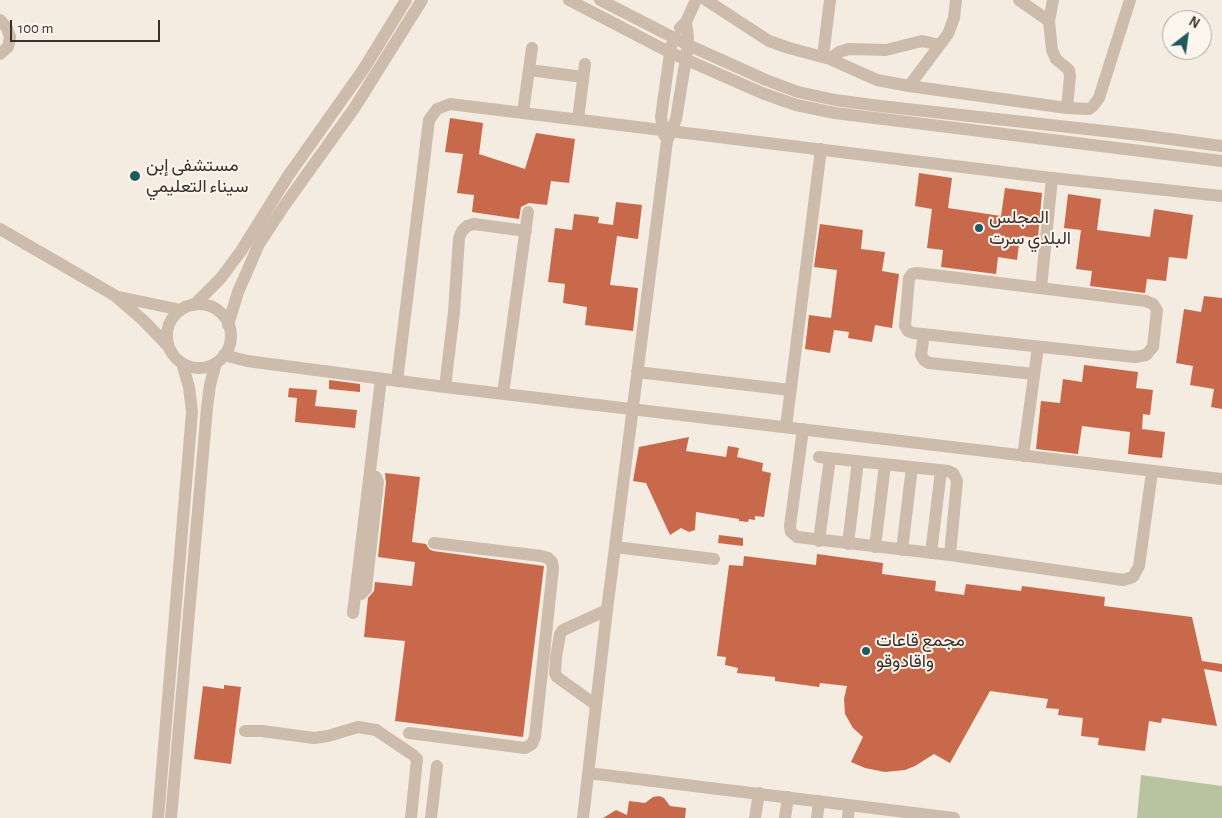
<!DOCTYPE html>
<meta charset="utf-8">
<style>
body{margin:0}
#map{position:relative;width:1222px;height:818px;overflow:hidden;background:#f4ebe1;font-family:"Alegreya Sans",sans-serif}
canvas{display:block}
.north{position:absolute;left:1162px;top:10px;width:50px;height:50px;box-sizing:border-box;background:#fbf5ee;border:1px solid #aea6a0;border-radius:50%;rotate:30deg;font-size:14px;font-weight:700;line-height:20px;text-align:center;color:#3b302b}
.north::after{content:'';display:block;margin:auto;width:18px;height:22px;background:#1f5a5e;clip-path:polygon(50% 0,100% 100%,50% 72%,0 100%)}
.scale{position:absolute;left:10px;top:20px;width:150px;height:22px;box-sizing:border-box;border:2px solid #3b302b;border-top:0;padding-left:6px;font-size:15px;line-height:18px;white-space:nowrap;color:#3b302b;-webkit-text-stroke:4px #fbf5ee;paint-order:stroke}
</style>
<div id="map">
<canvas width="1222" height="818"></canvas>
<div class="north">N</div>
<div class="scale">100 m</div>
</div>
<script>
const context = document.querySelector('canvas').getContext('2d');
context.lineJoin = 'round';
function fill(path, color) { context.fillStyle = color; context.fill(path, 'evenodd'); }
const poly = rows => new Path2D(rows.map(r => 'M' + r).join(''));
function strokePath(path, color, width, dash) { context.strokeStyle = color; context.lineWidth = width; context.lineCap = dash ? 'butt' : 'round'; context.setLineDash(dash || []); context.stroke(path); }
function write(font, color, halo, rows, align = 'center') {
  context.font = font + ' "Alegreya Sans",Vazirmatn,sans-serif'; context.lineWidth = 4; context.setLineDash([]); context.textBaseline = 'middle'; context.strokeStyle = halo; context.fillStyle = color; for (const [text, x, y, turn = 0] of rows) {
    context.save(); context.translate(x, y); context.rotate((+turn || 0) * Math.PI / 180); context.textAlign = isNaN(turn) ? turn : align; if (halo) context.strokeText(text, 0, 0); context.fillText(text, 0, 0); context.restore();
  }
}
fill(poly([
 [1141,775,1222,786,1222,818,1137,818]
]), '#b8c4a0');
fill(poly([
 [450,118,483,123,479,154,525,169,536,133,575,139,569,183,551,181,547,205,529,203,521,207,519,219,472,212,474,195,457,193,463,154,445,152],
 [919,173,952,178,948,208,1001,216,1005,188,1042,193,1038,238,1020,236,1017,260,998,257,996,274,941,267,943,250,927,248,932,209,915,206],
 [1068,194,1101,199,1097,230,1150,237,1154,209,1193,215,1187,259,1169,257,1166,281,1147,279,1145,293,1090,286,1092,271,1076,269,1081,230,1064,228],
 [616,202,642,205,638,239,617,236,610,285,638,288,633,331,585,325,587,307,563,303,565,284,548,282,555,228,572,230,574,214,599,217,598,223,613,225],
 [820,224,863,230,861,249,885,252,882,271,899,274,892,328,875,325,872,342,848,338,849,332,834,330,830,353,805,349,809,315,831,318,837,270,814,267],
 [1204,296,1222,298,1222,409,1211,407,1214,389,1190,385,1193,366,1176,363,1184,309,1201,312],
 [1084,365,1138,372,1136,388,1153,390,1150,415,1143,414,1142,429,1165,432,1162,458,1128,454,1130,432,1082,426,1078,454,1036,449,1041,401,1060,403,1063,379,1082,382],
 [329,380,360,384,360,392,329,389],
 [289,388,317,390,315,406,357,410,355,428,295,422,297,398,288,397],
 [689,437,686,451,726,457,728,446,739,448,737,457,763,463,762,471,771,473,764,517,755,516,755,520,749,519,748,522,739,521,739,519,696,512,695,530,689,532,681,528,670,535,646,483,633,481,639,447],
 [385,473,420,477,412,542,426,544,429,549,433,551,544,566,523,737,395,721,405,641,364,637,368,598,374,591,375,582,412,586,415,562,378,557,386,483],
 [719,535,743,538,743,546,718,543],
 [817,554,883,563,882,574,936,581,935,591,964,595,966,584,1021,591,1022,586,1105,597,1104,606,1192,617,1202,661,1222,664,1222,672,1204,669,1217,726,1162,718,1161,723,1149,721,1145,751,1098,745,1099,738,1081,736,1083,718,1058,715,1059,709,1046,708,1048,699,990,691,950,763,934,754,915,766,905,770,885,772,865,768,851,762,863,737,853,728,845,714,844,699,847,686,820,683,819,687,775,681,775,677,737,673,738,668,725,665,726,657,717,656,729,565,743,566,744,556,816,565],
 [224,685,241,687,231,764,194,759,203,686,224,689],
 [659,796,664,798,670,806,686,808,685,818,603,818,616,810,627,815,629,801,645,803,653,797]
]), '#c8694b');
strokePath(poly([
 [569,0,669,52,762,93,796,105,835,113,1222,161],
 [600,0,688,45,766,80,798,92,835,100,880,106,1140,135,1222,146],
 [706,0,769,41,789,48,830,59,877,80,909,86,1067,108,1089,109,1093,106,1099,98,1130,0],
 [1019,0,1049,21],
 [1053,0,1049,21,1052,50,1056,59,1069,70,1070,76,1067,108],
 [0,20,7,28,10,37,8,47,0,54],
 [680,28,686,22,696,0],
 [823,56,830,0],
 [830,59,839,52,849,49,886,50,922,41,940,45],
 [529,70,583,77],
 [909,86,948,34,954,18,956,0],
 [523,112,532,48],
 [578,119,585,64],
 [664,135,661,117,671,46],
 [0,229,114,295,143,320,169,347],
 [917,273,1146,301,1153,304,1157,310,1153,347,1146,355,1135,357,913,333,908,331,905,326,909,278,912,274,917,273],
 [1041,288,1052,178],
 [119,297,181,310],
 '167 336a32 32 0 1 1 64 0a32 32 0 1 1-64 0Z',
 [194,305,221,278,241,251,288,176,363,70,406,0],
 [228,325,238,292,259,244,284,206,355,107,422,0],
 [924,334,921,355,924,360,929,363,1034,374],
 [224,355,247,361,445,387,1222,479],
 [637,372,790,390],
 [397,381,429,120,437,109,450,104,1052,178,1222,196],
 [445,387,454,312,459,238,462,231,467,226,474,224,526,231],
 [503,394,528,212],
 [786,427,821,149],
 [803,429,790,526,791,532,797,537,950,555,1123,580,1133,577,1139,566,1152,472],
 [1023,456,1038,347],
 [819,457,948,471,953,473,957,481,950,555],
 [819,541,830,458],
 [848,544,858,461],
 [615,547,714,559],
 [875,547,885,464],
 [902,550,912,467],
 [931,553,941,471],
 [355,595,361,594,366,589,378,482,376,477,370,475],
 [353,613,381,379],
 [596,705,557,677,555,673,556,657,560,634,563,630,607,610],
 [245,731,262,731,314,738,328,736,358,727,376,730,413,755,417,759,411,818],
 [409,733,525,748,532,744,535,737,553,568,552,562,548,558,541,556,434,543],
 [588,773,954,818],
 [158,818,192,412,189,387,182,363],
 [171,818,207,408,210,385,216,363],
 [431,818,437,766],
 [583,818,607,610,667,141,676,119,687,52,688,37,686,22],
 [755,818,759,793],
 [785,818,788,797],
 [817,818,819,801],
 [848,818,849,805]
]), '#cdbbac', 12);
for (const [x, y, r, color] of [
 [135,176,6,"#1f5a5e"],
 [979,228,5,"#1f5a5e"],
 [866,651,5,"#1f5a5e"]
]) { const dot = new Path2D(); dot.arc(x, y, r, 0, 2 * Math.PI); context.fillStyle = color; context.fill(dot); strokePath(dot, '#fbf5ee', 2); }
write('18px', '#3b302b', '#fbf5ee', [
 ["مستشفى إبن",146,166],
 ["سيناء التعليمي",146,187],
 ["المجلس",989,218],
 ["البلدي سرت",989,239],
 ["مجمع قاعات",876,641],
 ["واقادوقو",876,662]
], 'left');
</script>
